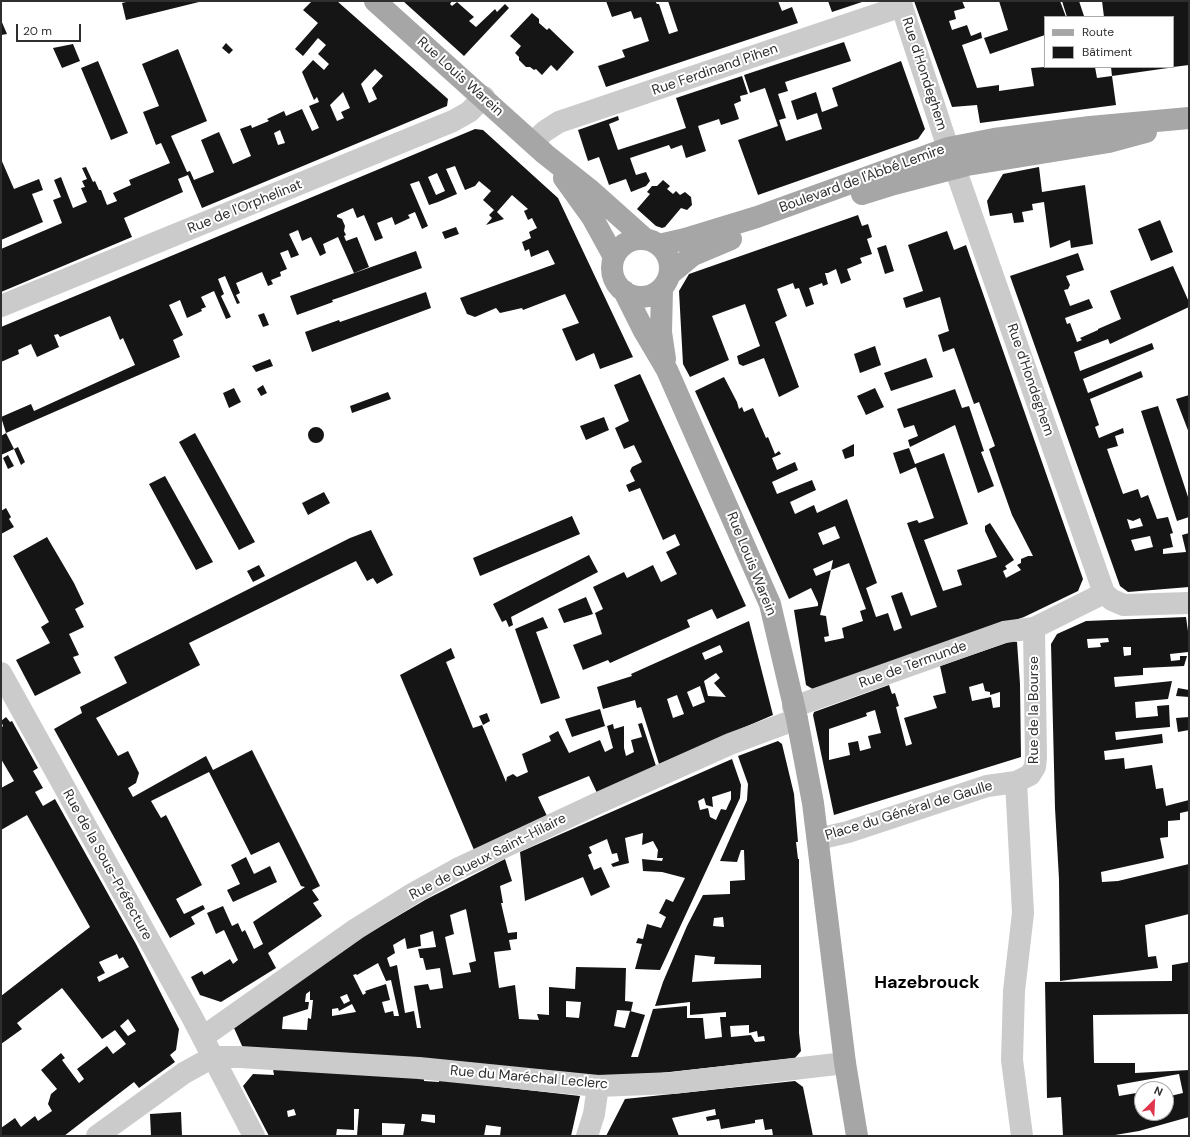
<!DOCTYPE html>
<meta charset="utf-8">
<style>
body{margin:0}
#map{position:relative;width:1190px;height:1137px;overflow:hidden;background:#fff;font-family:"DM Sans",sans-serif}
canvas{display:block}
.frame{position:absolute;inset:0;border:2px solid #2e2e2e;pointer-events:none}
.legend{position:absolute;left:1044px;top:16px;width:130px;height:52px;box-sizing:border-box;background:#fff;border:1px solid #ababab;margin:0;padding:5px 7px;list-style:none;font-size:12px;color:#2e2e2e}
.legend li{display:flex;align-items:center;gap:8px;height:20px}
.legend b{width:20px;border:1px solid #ababab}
.north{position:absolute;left:1134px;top:1081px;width:40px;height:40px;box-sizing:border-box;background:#fff;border:1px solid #ababab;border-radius:50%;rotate:24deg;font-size:11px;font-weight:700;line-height:16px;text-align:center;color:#2e2e2e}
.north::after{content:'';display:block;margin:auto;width:14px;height:18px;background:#df364d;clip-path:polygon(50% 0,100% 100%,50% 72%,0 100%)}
.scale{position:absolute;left:16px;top:24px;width:65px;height:18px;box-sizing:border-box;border:2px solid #2e2e2e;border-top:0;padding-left:5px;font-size:12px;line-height:14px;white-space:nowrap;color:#2e2e2e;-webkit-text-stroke:3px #fff;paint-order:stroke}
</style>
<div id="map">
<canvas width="1190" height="1137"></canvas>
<div class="frame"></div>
<ul class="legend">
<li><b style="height:5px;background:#a6a6a6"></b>Route</li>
<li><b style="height:11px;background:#151515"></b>Bâtiment</li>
</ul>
<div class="north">N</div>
<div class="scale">20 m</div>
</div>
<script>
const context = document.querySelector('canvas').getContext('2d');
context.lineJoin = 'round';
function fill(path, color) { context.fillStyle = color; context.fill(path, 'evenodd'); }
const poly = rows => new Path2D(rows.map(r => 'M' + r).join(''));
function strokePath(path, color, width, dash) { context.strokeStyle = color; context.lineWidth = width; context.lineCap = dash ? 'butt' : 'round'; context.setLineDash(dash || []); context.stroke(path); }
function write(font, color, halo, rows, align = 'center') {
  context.font = font + ' "DM Sans",sans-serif'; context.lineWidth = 4; context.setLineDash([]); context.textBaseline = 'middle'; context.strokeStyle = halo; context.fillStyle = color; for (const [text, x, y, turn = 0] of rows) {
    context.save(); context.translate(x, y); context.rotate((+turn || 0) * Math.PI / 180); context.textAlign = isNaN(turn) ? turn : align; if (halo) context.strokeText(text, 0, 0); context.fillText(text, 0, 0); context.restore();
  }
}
fill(poly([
 [130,1,199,1,199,2,126,20,122,3],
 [312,1,337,1,448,99,447,106,202,208,188,175,178,179,183,192,124,218,132,237,1,292,1,249,62,223,53,200,61,197,54,180,61,177,73,208,87,202,81,188,85,187,82,181,87,179,82,168,86,167,93,182,95,181,99,190,101,190,107,205,117,201,113,193,131,185,129,180,170,163,161,143,156,145,143,112,159,106,142,64,178,49,207,121,171,136,187,172,190,171,194,180,214,172,201,140,219,132,233,164,251,156,240,129,251,125,252,128,269,121,267,119,284,111,286,116,302,109,312,131,319,128,309,106,319,102,317,97,314,100,302,72,313,60,324,70,329,64,318,54,326,45,318,38,303,56,295,49,318,23,303,10],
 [375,69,383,76,372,88,377,99,369,103,361,84],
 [343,92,350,108,341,112,344,118,337,121,330,105],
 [280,130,285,143,278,145,274,133],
 [403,1,452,1,450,4,452,6,457,2,474,17,469,21,476,27,495,9,497,12,505,4,509,8,464,56],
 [606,1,655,1,657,4,659,4,669,34,678,31,668,1,778,1,782,11,792,7,798,23,606,87,598,66,625,57,622,50,649,41,641,17,634,19,631,11,612,17],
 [828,1,865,1,832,12],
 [914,1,962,1,965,8,954,11,956,19,949,21,952,30,967,25,971,36,981,32,982,38,962,45,977,88,999,85,999,91,1034,86,1031,68,1045,67,1095,67,1097,78,1112,76,1116,105,980,123,977,105,952,107],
 [999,1,1060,1,1066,17,1045,17,1045,35,990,54,984,38,1008,30],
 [1062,1,1079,1,1084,16,1067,17],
 [1102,1,1189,1,1189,65,1173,67,1173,17,1104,17],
 [532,13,539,19,539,23,547,30,549,28,574,52,557,71,551,65,542,75,536,69,534,70,530,67,526,67,519,60,519,57,515,53,521,46,510,36],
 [1,20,7,34,1,35],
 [844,42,851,61,785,82,788,91,778,94,786,118,779,120,786,141,822,129,817,113,797,120,791,101,816,92,822,112,838,106,832,88,901,61,925,129,918,139,758,195,738,140,778,126,765,88,750,93,744,75],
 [226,43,233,50,229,54,222,48],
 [73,44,80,61,62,68,53,48],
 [98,61,128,133,111,140,81,68],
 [1111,67,1168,67,1168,68,1112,76],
 [742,76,748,94,740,96,741,101,734,104,739,119,721,125,719,119,698,126,706,151,686,158,682,145,671,149,669,145,630,158,636,175,646,172,650,181,646,186,631,192,626,179,609,185,599,157,588,161,578,130,618,116,619,120,609,124,618,150,686,128,676,98],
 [475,129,483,130,558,198,633,357,600,369,594,353,576,361,562,329,579,323,565,294,523,310,522,308,500,313,496,308,475,317,467,314,460,298,555,264,548,250,531,257,529,249,525,251,522,242,531,238,529,232,537,228,532,218,528,220,524,211,528,209,512,195,497,212,504,219,486,225,492,218,489,215,494,210,483,200,491,191,479,181,475,186,465,190,455,166,446,169,457,194,438,202,429,205,419,181,410,184,428,226,422,229,415,212,408,215,410,218,395,225,392,217,377,223,383,238,375,241,364,215,357,218,353,208,337,215,337,217,342,219,345,226,344,231,346,235,344,236,346,241,357,237,369,267,354,273,338,237,323,244,326,253,320,256,311,237,302,241,298,230,289,234,299,255,291,258,288,250,280,253,287,269,280,272,281,276,271,280,273,284,268,286,262,272,236,283,240,293,236,295,240,303,237,304,225,276,218,279,224,294,221,296,231,317,226,319,214,291,201,297,206,307,201,309,202,311,187,318,180,300,169,305,183,335,173,340,180,357,6,433,1,417,31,404,34,411,135,365,123,338,120,340,110,316,60,337,58,334,54,335,59,347,37,357,31,344,18,350,19,354,1,362,1,327],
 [437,173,445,191,436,195,428,177],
 [1,159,14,189,39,179,43,190,32,194,43,222,1,240],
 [1039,167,1042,192,1085,185,1093,244,1071,248,1070,240,1050,248,1044,202,1032,204,1033,210,1022,212,1024,222,1014,223,1012,213,990,216,987,201,1003,174],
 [663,180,670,186,667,189,673,194,676,191,680,195,685,192,691,197,692,205,687,210,681,208,665,227,662,228,656,226,637,209,650,194,647,192,652,186,657,186],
 [858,215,862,226,868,224,872,237,867,239,872,254,860,258,862,263,847,269,851,280,841,284,836,269,828,273,825,273,828,284,823,286,822,283,809,288,814,304,806,307,799,288,795,289,793,283,777,289,787,316,775,322,799,387,779,397,764,358,743,366,739,364,737,356,760,346,745,304,712,316,729,360,690,377,683,364,679,291,689,274],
 [1160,220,1173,252,1151,261,1138,229],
 [456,227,459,234,445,239,442,232],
 [947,231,954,250,966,245,1083,579,1078,591,1024,617,816,691,806,685,794,610,818,606,818,603,811,588,789,599,695,391,724,377,737,402,739,409,742,407,744,412,753,408,766,438,768,437,775,454,779,451,781,454,772,458,777,470,795,462,798,470,772,482,777,494,812,480,816,490,790,502,795,514,814,505,817,513,847,499,877,583,866,588,876,617,888,613,894,631,902,628,891,596,902,592,911,616,937,607,907,523,917,520,919,523,934,518,916,467,900,474,893,453,909,448,915,464,944,453,968,524,924,540,943,591,962,585,957,570,997,557,985,531,985,526,990,523,1014,560,1005,566,1007,569,1003,571,1006,578,1021,570,1017,565,1021,563,1021,559,1028,556,1033,556,1012,515,1001,484,989,449,995,446,979,402,974,404,954,348,943,352,938,335,949,331,940,297,906,308,903,298,923,291,908,245],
 [835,526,840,538,823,545,818,533],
 [833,560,831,570,849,563,866,609,860,611,863,621,842,628,844,638,825,642,824,637,829,636,826,616,820,615,831,570,816,576,813,569],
 [886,245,894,271,885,274,877,248],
 [416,251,422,268,341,297,332,300,333,302,297,315,290,296],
 [1078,253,1084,270,1066,276,1070,285,1068,289,1064,290,1070,306,1089,299,1093,308,1065,318,1067,324,1070,323,1077,342,1082,340,1080,338,1098,330,1098,329,1121,319,1110,291,1173,266,1189,302,1189,307,1110,344,1108,339,1074,352,1080,371,1152,343,1154,349,1083,379,1088,393,1141,371,1143,377,1090,399,1099,425,1095,427,1099,438,1123,428,1124,433,1115,436,1118,446,1107,449,1123,494,1138,489,1141,498,1148,495,1157,519,1168,517,1173,533,1170,534,1173,547,1163,549,1163,554,1186,552,1182,535,1189,533,1189,587,1128,592,1120,586,1010,276],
 [1140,518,1143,526,1130,529,1127,519,1133,521],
 [1150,536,1153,547,1135,551,1131,540],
 [426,292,431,308,312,352,305,332,339,320,340,322],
 [264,313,269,325,263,327,258,315],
 [875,346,881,365,860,373,854,354],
 [926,358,933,377,891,391,884,373],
 [270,359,273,366,256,372,252,366],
 [640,374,746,606,717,619,712,609,687,620,690,627,610,663,608,660,583,670,573,645,602,634,595,613,603,609,593,587,624,572,627,578,653,565,661,582,677,574,666,552,680,545,675,534,663,540,640,488,629,492,626,485,635,481,630,471,632,467,642,462,634,445,624,449,615,428,629,421,614,385],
 [263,385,267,393,261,396,257,389],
 [234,388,241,402,229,408,223,393],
 [875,388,884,407,866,415,857,396],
 [955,389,962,408,969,406,984,451,981,452,994,486,978,493,955,425,910,447,908,440,918,436,914,425,904,428,897,409],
 [388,392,391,399,352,413,350,406],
 [1189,395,1189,433,1176,399],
 [1158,406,1189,500,1189,517,1177,521,1141,411],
 [604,417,609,430,586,440,580,426],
 '308 435a8 8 0 1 1 16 0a8 8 0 1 1-16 0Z',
 [6,433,14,449,1,455,1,436],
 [195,433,255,542,239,550,179,442],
 [854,444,854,456,845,459,842,450],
 [18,447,25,462,21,465,14,449],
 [8,455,14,466,8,469,3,458],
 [165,476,213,562,196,570,149,484],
 [324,492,330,503,308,515,302,503],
 [6,508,11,517,9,519,14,527,1,534,1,511],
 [572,516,580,534,480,576,473,558],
 [371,530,393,575,377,584,373,578,367,581,356,561,189,643,200,665,96,718,118,756,128,751,139,773,136,783,128,788,133,797,206,756,213,770,252,750,320,886,312,890,319,900,313,903,322,916,268,953,276,968,221,1002,200,995,191,977,202,971,204,975,230,959,233,964,238,960,224,930,216,934,207,913,223,906,232,926,238,923,242,932,245,930,254,949,263,944,253,922,305,887,301,886,279,842,251,855,209,772,151,801,161,818,166,815,202,885,176,899,184,914,203,905,205,909,191,917,195,924,170,938,54,729,82,713,80,707,127,683,114,657,350,538],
 [47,537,74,583,84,604,75,609,84,627,69,634,79,655,73,657,81,673,35,696,16,660,50,643,41,627,49,622,13,556],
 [589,555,598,572,511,617,513,625,509,627,506,620,502,622,493,604],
 [259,565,265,576,253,582,247,571],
 [586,597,593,614,564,623,558,609],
 [543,617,548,628,536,632,560,698,541,704,515,629],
 [1186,617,1189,638,1188,652,1170,654,1171,661,1180,660,1180,656,1187,656,1184,666,1143,668,1143,675,1114,677,1115,687,1172,681,1168,699,1135,702,1136,718,1158,716,1157,706,1169,705,1170,727,1115,732,1116,740,1162,734,1163,743,1104,751,1105,760,1124,758,1125,769,1152,765,1156,789,1163,788,1166,806,1189,800,1189,811,1180,813,1180,820,1168,821,1168,837,1160,838,1164,858,1101,872,1102,882,1118,881,1189,864,1189,914,1145,925,1148,957,1156,956,1158,968,1060,981,1059,879,1055,808,1051,644,1057,634,1086,621],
 [1108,638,1109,642,1100,643,1101,647,1088,648,1087,639],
 [1123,647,1131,647,1131,655,1124,656],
 [749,621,773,715,659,764,641,707,637,708,635,700,603,709,597,687,632,676,631,674],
 [720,645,723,652,705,660,702,653],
 [716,673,720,678,714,683,726,697,708,696,704,681],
 [700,686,705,702,693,707,687,692],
 [677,695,684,714,673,718,667,699],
 [1012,641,1017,642,1020,684,1021,757,834,815,813,715,814,712,889,685,892,694,895,693,899,706,896,707,906,746,912,744,904,718,937,708,933,696,946,693,940,666],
 [983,683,985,691,990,692,990,695,1000,692,1000,707,993,708,991,697,972,701,969,687],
 [875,710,881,733,868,736,871,748,860,751,858,741,848,743,850,755,829,760,829,729,867,716,866,713],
 [451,648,455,658,446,662,473,728,482,725,506,782,507,777,513,774,517,777,528,772,522,754,551,741,549,736,558,731,569,753,600,740,605,752,613,748,607,726,613,724,614,729,624,726,624,748,626,756,634,752,631,740,642,737,638,724,642,723,656,766,597,793,589,776,538,797,547,816,474,850,400,675],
 [1178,688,1189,690,1189,697,1176,696],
 [600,709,605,726,572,737,565,719],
 [487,713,490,721,483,725,479,716],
 [6,717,10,722,12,721,38,768,33,771,43,788,35,792,43,806,55,799,136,944,179,1029,176,1050,170,1055,175,1062,139,1088,134,1082,64,1136,1,1136,1,1128,15,1118,21,1127,35,1116,38,1121,52,1111,48,1104,51,1094,57,1089,41,1070,61,1053,65,1058,62,1060,79,1083,84,1079,77,1069,107,1046,113,1054,126,1044,115,1030,102,1039,62,988,17,1023,22,1029,1,1044,1,996,90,927,27,815,1,830,1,788,14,781,1,759,1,728,3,726,1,721],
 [117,954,119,959,123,957,129,967,99,982,97,977,105,973,99,962],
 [128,1019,136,1031,128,1036,120,1026],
 [1189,717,1189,730,1178,732,1176,718],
 [778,741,782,744,794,794,798,842,796,842,798,859,799,859,799,1033,801,1051,795,1058,616,1078,243,1048,234,1028,254,1012,342,949,425,900,505,859,512,881,500,886,503,903,501,903,508,933,517,932,517,939,509,940,511,950,494,952,499,988,515,985,519,1019,539,1020,537,1014,549,1015,549,987,575,989,576,967,626,968,625,1001,633,1002,631,1011,617,1010,614,1026,625,1028,630,1011,645,1015,631,1057,638,1057,653,1009,687,1006,687,1018,703,1018,705,1039,722,1037,720,1017,726,1017,726,1012,690,1015,690,1002,655,1006,663,982,687,926,703,895,730,894,730,881,745,880,744,850,741,850,737,862,720,861,747,800,748,784,738,756],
 [466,909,476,961,469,963,471,972,453,975,445,937,454,934,450,915],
 [723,917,724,927,713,926,714,918],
 [433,931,436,947,418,949,420,958,423,958,426,970,440,968,443,988,430,990,428,984,414,986,421,1028,417,1028,414,1011,405,1013,397,965,390,967,387,958,395,953,393,945,405,938,407,949,421,946,420,935],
 [695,955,715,957,714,964,761,965,761,978,692,982],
 [378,963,386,981,391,980,399,1016,394,1016,393,1011,385,1013,382,1002,390,1000,386,984,365,991,366,993,363,995,353,975,356,974,357,975],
 [310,991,310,1000,313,1000,311,1019,308,1018,307,1030,282,1029,283,1017,308,1009,309,1002,305,1002,306,994],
 [347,994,350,1001,344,1004,340,997],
 [566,1001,581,1002,579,1018,566,1017],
 [352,1004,356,1012,332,1016,332,1009,338,1008,339,1011],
 [749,1025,749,1033,757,1031,758,1037,764,1036,765,1041,755,1042,751,1035,731,1037,730,1026],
 [732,759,741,785,740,798,660,970,635,969,642,944,636,943,638,938,643,939,647,924,661,928,666,917,659,913,666,899,673,902,685,878,662,872,643,871,642,859,662,861,663,858,657,858,658,850,653,841,642,845,643,833,625,838,629,863,613,867,611,864,619,861,617,853,612,854,607,839,589,847,592,853,588,855,594,870,601,867,610,887,591,896,583,877,525,901,520,852],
 [731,791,731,799,726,810,721,809,716,820,710,817,708,808,700,810,698,801,704,798,706,805,713,807,712,797],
 [246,857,254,874,270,866,277,882,233,902,227,890,240,884,231,865],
 [1189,962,1189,1014,1093,1015,1094,1063,1135,1063,1135,1073,1189,1070,1189,1117,1139,1131,1109,1136,1063,1136,1061,1097,1047,1098,1045,982,1172,981,1172,965],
 [1179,1074,1183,1093,1166,1097,1166,1113,1141,1116,1139,1102,1142,1101,1142,1092,1119,1096,1117,1085],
 [273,1069,424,1078,424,1081,439,1082,439,1080,580,1096,571,1136,500,1136,501,1127,486,1125,484,1136,403,1136,405,1124,382,1123,382,1136,357,1136,359,1109,354,1109,354,1130,337,1129,336,1136,269,1136,243,1086,253,1074,274,1075],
 [294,1109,296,1115,288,1117,287,1111],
 [422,1114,435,1115,435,1123,421,1121],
 [795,1081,803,1087,813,1136,773,1136,772,1129,765,1130,763,1119,755,1120,755,1123,721,1129,719,1119,707,1121,706,1117,716,1115,715,1109,672,1118,679,1136,606,1136,625,1099],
 [181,1112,182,1136,151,1136,150,1114]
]), '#151515');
strokePath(poly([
 [900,1,948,148],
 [533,142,545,131,559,122,902,6],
 [955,168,1104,593,1112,600,1124,605,1189,603],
 [1,306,453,121,469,112,484,97],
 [1,673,192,1017,254,1136],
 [793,707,1004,632,1034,628,1104,593],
 [1016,782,1023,913,1014,991,1012,1060,1022,1136],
 [818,839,848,832,987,786,1016,782,1030,775,1035,767,1036,757,1034,628],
 [203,1037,356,929,412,894,457,869,596,804,730,744,797,719],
 [97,1136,184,1073,213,1057,240,1057,419,1068,598,1086,673,1083,845,1063],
 [587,1136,594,1114,598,1086]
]), '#cbcbcb', 22);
strokePath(poly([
 [375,1,545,154,589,189,645,239],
 [564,178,592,217,614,257],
 [862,194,894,184,967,165,1109,142,1146,132],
 '612 268a29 29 0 1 1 58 0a29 29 0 1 1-58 0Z',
 [659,245,685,239,757,217,948,148,994,139,1090,127,1189,118],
 [670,274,693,255,731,239],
 [662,289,661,332,665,359],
 [624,291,644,331,667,370,770,604,797,719,813,803,845,1063,857,1136]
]), '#a6a6a6', 22);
write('14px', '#2e2e2e', '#fff', [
 ["Rue Ferdinand Pihen",715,70,-19],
 ["Rue d'Hondeghem",924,74,72],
 ["Rue Louis Warein",460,77,42],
 ["Boulevard de l'Abbé Lemire",862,179,-20],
 ["Rue de l'Orphelinat",245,207,-22],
 ["Rue d'Hondeghem",1030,380,71],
 ["Rue Louis Warein",751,564,68],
 ["Rue de Termunde",913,665,-20],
 ["Rue de la Bourse",1034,710,-90],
 ["Place du Général de Gaulle",909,811,-17],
 ["Rue de Queux Saint-Hilaire",488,857,-27],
 ["Rue de la Sous-Préfecture",107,865,61],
 ["Rue du Maréchal Leclerc",529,1078,5]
]);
write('bold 18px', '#000', '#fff', [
 ["Hazebrouck",927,983]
]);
</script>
